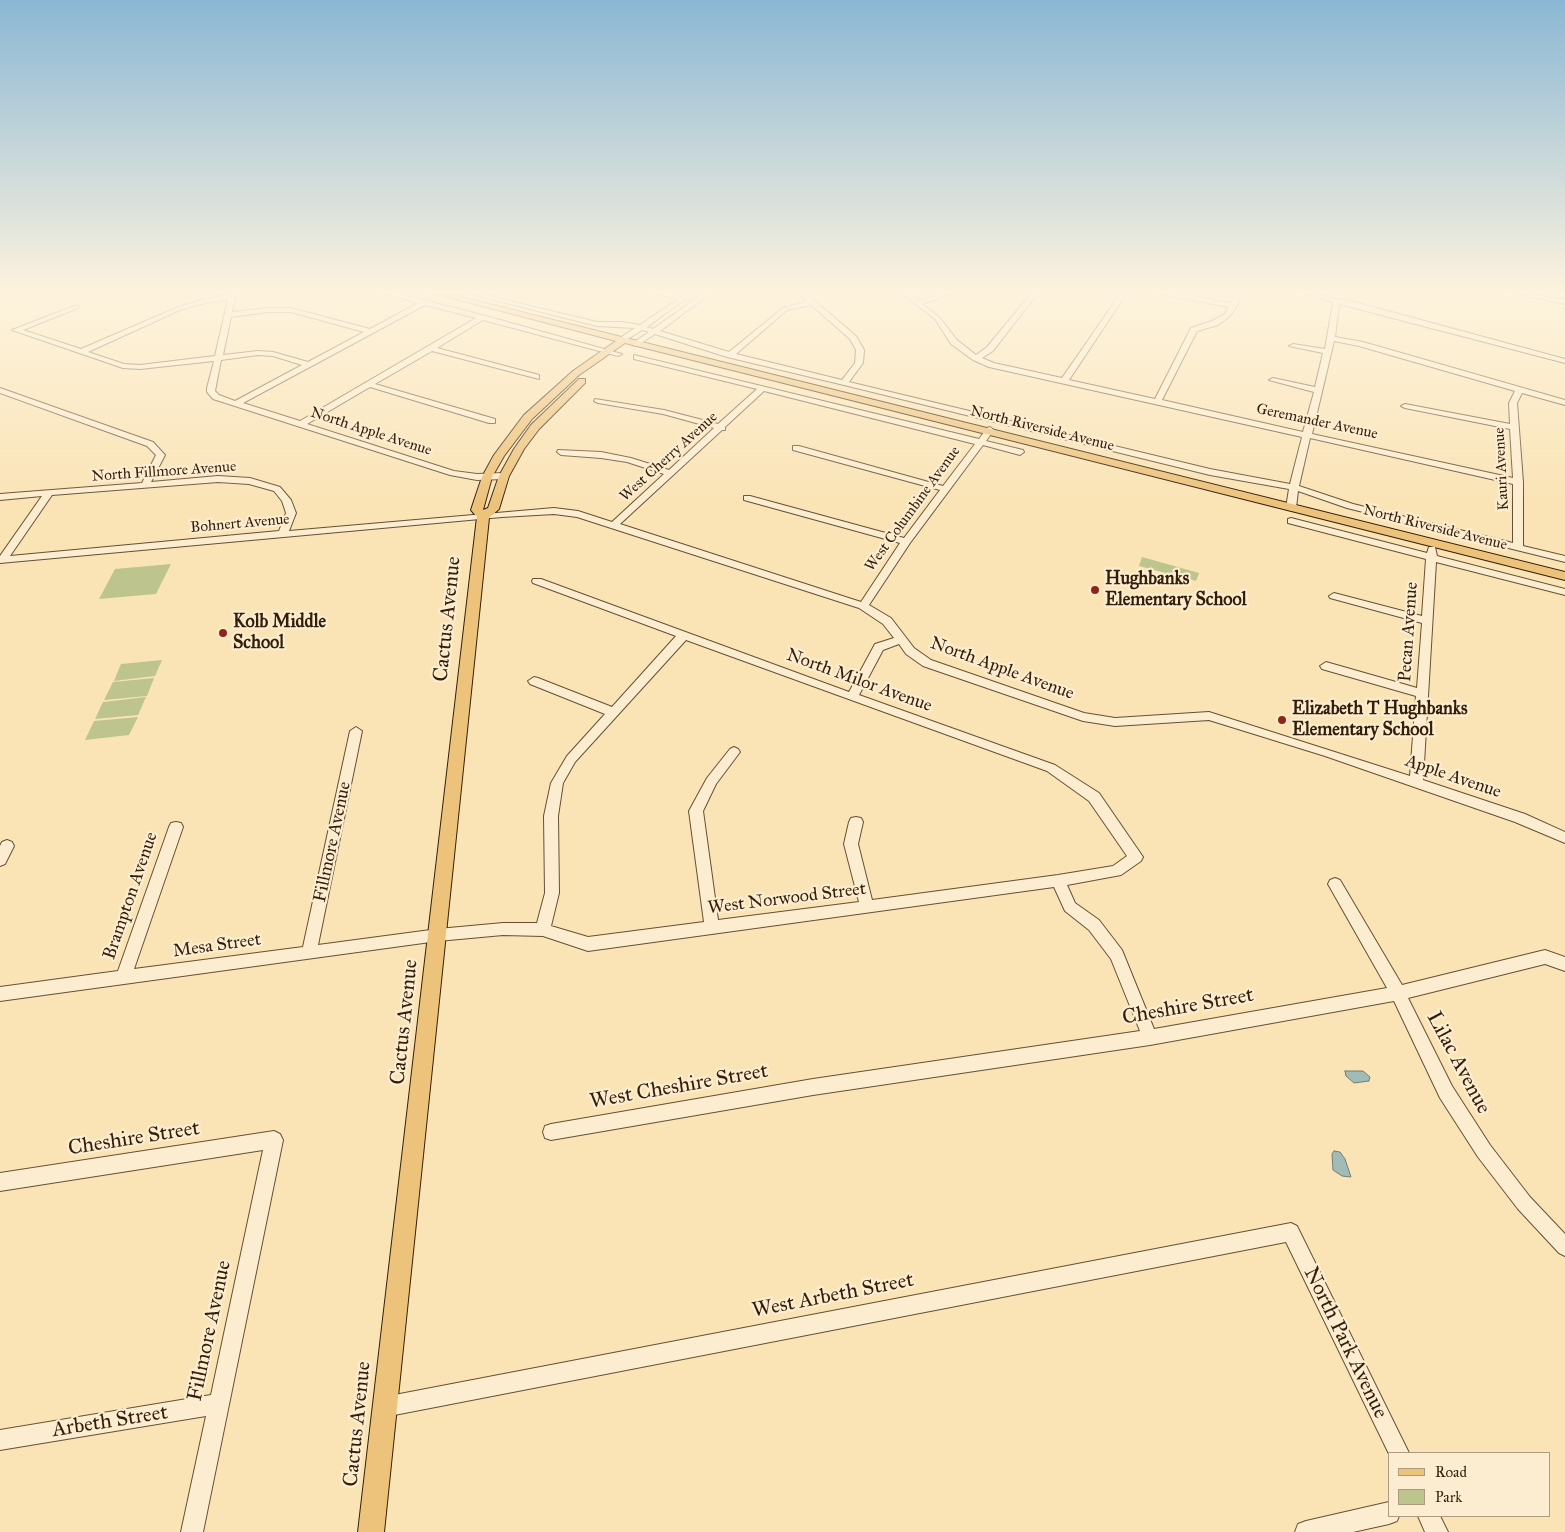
<!DOCTYPE html>
<style>
body{margin:0}
#map{position:relative;width:1565px;height:1532px;overflow:hidden;background:#fae4b6;font-family:"IM FELL Great Primer",serif}
canvas{display:block}
.legend{position:absolute;left:1388px;top:1452px;width:162px;height:65px;box-sizing:border-box;background:#fcedd0;border:1px solid #ac9a81;margin:0;padding:6px 9px;list-style:none;font-size:15px;color:#331e0a}
.legend li{display:flex;align-items:center;gap:10px;height:25px}
.legend b{width:25px;border:1px solid #ac9a81}
</style>
<div id="map">
<canvas width="1565" height="1532"></canvas>
<ul class="legend">
<li><b style="height:6px;background:#edc27b"></b>Road</li>
<li><b style="height:14px;background:#bec48e"></b>Park</li>
</ul>
</div>
<script>
const context = document.querySelector('canvas').getContext('2d');
context.lineJoin = 'round';
function fill(path, color) { context.fillStyle = color; context.fill(path, 'evenodd'); }
const poly = rows => new Path2D(rows.map(r => 'M' + r).join(''));
function strokePath(path, color, width, dash) { context.strokeStyle = color; context.lineWidth = width; context.lineCap = dash ? 'butt' : 'round'; context.setLineDash(dash || []); context.stroke(path); }
function write(font, color, halo, rows, align = 'center') {
  context.font = font + ' "IM FELL Great Primer",serif'; context.lineWidth = 4.5; context.setLineDash([]); context.textBaseline = 'middle'; context.strokeStyle = halo; context.fillStyle = color; for (const [text, x, y, turn = 0] of rows) {
    context.save(); context.translate(x, y); context.rotate((+turn || 0) * Math.PI / 180); context.textAlign = isNaN(turn) ? turn : align; if (halo) context.strokeText(text, 0, 0); context.fillText(text, 0, 0); context.restore();
  }
}
fill(poly([
 [1142,557,1199,573,1196,581,1139,566],
 [171,564,156,594,99,599,115,569],
 [162,660,155,676,114,681,121,664],
 [154,678,147,696,104,700,113,682],
 [146,697,138,715,95,719,103,702],
 [138,717,129,735,85,740,94,721]
]), '#bec48e');
const water = poly([
 [1345,1071,1363,1071,1370,1077,1369,1081,1354,1083,1346,1076,1345,1071],
 [1334,1151,1340,1152,1345,1159,1351,1177,1342,1176,1333,1170,1332,1154,1334,1151]
]);
fill(water, '#a1bcb7');
strokePath(water, '#757d72', 1);
const minor = poly([
 [231,290,237,290,232,312,268,308,291,308,370,329,418,303,375,290,384,290,486,316,622,354,618,356,483,320,437,348,539,375,539,379,432,351,375,384,495,419,495,423,489,423,370,387,307,424,454,471,477,474,504,473,508,476,504,479,477,480,450,475,213,399,207,392,207,388,214,361,140,369,123,368,12,330,74,306,78,306,78,308,23,330,81,349,176,308,204,299,229,295,231,290],
 [228,299,215,356,140,365,124,364,88,352,180,310,205,303,228,299],
 [425,305,476,318,300,421,243,403,425,305],
 [268,312,291,312,364,332,308,362,273,352,258,351,223,355,231,317,268,312],
 [258,355,273,356,302,365,235,401,219,395,215,391,221,360,258,355],
 [455,290,464,290,597,322,622,322,640,325,678,299,643,291,642,290,652,290,682,296,691,290,698,290,689,297,689,300,684,300,647,327,653,329,708,290,715,290,660,331,729,352,783,308,807,301,795,290,802,290,856,336,864,350,863,363,849,382,1210,469,1290,484,1302,437,989,367,973,360,951,344,935,319,897,290,904,290,918,301,934,297,947,290,953,290,950,294,922,304,939,317,957,340,976,355,987,347,1034,290,1040,290,993,351,982,358,994,363,1062,378,1123,290,1129,290,1069,380,1155,399,1191,328,1212,321,1225,314,1228,307,1152,292,1149,290,1160,290,1230,303,1237,290,1243,290,1237,306,1230,316,1218,325,1197,331,1162,400,1303,432,1314,392,1269,380,1273,378,1315,387,1323,353,1289,346,1293,344,1325,349,1333,302,1293,290,1301,290,1322,296,1358,303,1565,359,1565,363,1339,304,1335,337,1363,342,1565,400,1565,405,1522,393,1517,403,1523,482,1523,546,1565,556,1565,562,1347,508,1298,491,1296,508,1291,511,1286,508,1289,489,1210,475,844,385,727,357,655,334,637,346,634,346,634,342,649,332,642,330,623,342,619,340,620,338,635,328,597,326,455,290],
 [811,305,850,339,856,350,855,363,842,380,736,354,787,310,811,305],
 [1334,341,1359,346,1515,391,1509,403,1510,424,1405,404,1401,406,1405,408,1510,429,1513,478,1312,434,1334,341],
 [1310,438,1513,484,1513,543,1353,504,1299,486,1310,438],
 [1497,290,1509,290,1565,300,1565,304,1497,290],
 [634,355,979,439,987,428,990,427,994,430,986,441,1023,450,1024,452,1020,455,983,445,910,543,869,605,891,618,914,648,931,660,1084,713,1115,718,1209,712,1410,776,1416,696,1322,669,1320,666,1326,662,1417,688,1422,623,1330,598,1329,596,1334,593,1422,616,1426,559,1288,523,1288,519,1291,518,1427,553,1429,547,1435,547,1437,556,1565,589,1565,595,1436,562,1423,780,1525,814,1565,832,1565,843,1515,822,1325,756,1209,720,1115,726,1083,721,923,666,906,654,899,644,883,650,859,695,1055,765,1099,793,1143,857,1141,861,1121,875,1067,885,1075,903,1099,920,1122,950,1154,1029,1387,988,1328,884,1330,880,1335,878,1340,880,1402,985,1545,950,1565,957,1565,971,1545,964,1408,998,1452,1086,1490,1145,1530,1197,1565,1234,1565,1256,1559,1253,1518,1209,1478,1157,1440,1098,1394,1001,1150,1045,813,1095,551,1140,545,1138,543,1132,545,1126,551,1124,813,1079,1140,1031,1111,959,1089,930,1065,911,1054,887,588,951,543,936,503,935,438,941,0,1001,0,987,118,971,169,827,171,823,176,822,181,823,183,827,134,969,303,947,350,731,356,727,362,731,318,945,438,929,503,923,537,923,545,893,544,816,551,783,567,756,605,714,530,684,528,681,534,677,538,678,612,707,676,636,533,583,532,581,533,579,541,579,849,692,875,644,894,638,883,624,859,608,577,517,554,514,502,517,0,563,0,556,42,496,0,500,0,494,142,483,156,455,147,446,0,393,0,388,153,442,165,455,151,482,218,476,250,478,280,487,291,500,296,513,289,531,554,508,578,511,612,522,664,474,627,462,601,458,561,455,557,452,558,450,601,452,631,458,669,470,714,428,663,414,598,403,594,401,595,399,664,410,718,424,757,389,634,359,634,355],
 [764,391,975,444,943,486,799,446,793,446,793,450,940,490,904,538,750,496,744,496,744,500,900,543,861,602,620,524,722,430,725,430,725,427,764,391],
 [218,482,249,484,274,491,282,501,286,513,279,531,10,556,52,495,218,482],
 [686,640,1047,771,1089,801,1127,856,1113,866,1058,875,872,900,858,844,863,822,861,818,856,817,851,818,849,822,844,844,859,902,718,920,703,811,716,784,740,752,738,749,734,747,730,749,707,778,689,811,704,922,588,937,551,926,559,893,558,816,563,783,575,762,686,640],
 [7,840,12,842,14,846,5,864,0,866,0,846,2,842,7,840],
 [274,1131,280,1134,283,1140,203,1532,181,1532,206,1416,0,1450,0,1430,211,1395,263,1150,0,1191,0,1173,274,1131],
 [1291,1223,1297,1226,1409,1453,1389,1454,1286,1242,384,1417,377,1414,374,1407,377,1400,384,1397,1291,1223],
 [1389,1502,1389,1516,1399,1516,1397,1521,1389,1524,1353,1532,1295,1532,1298,1524,1306,1521,1389,1502],
 [1418,1516,1440,1516,1448,1532,1425,1532,1418,1516]
]);
const major = poly([
 [421,290,433,290,1565,572,1565,580,625,343,579,375,532,419,504,456,492,477,483,510,488,508,499,476,514,449,531,425,579,379,585,379,585,383,539,429,524,449,509,476,499,509,489,518,384,1532,358,1532,477,517,471,510,482,477,494,455,524,415,573,371,616,341,421,290]
]);
strokePath(minor, '#655035', 2);
strokePath(major, '#331e0a', 2);
fill(minor, '#fcedd0');
fill(major, '#edc27b');
const sky = context.createLinearGradient(0, 0, 0, 504);
sky.addColorStop(0, '#8bb7d4');
sky.addColorStop(0.58, '#fdf3de');
sky.addColorStop(1, '#fdf3de00');
context.fillStyle = sky;
context.fillRect(0, 0, 1565, 504);
for (const [x, y, r, color] of [
 [1095,590,5,"#8f2418"],
 [223,633,5,"#8f2418"],
 [1282,720,5,"#8f2418"]
]) { const dot = new Path2D(); dot.arc(x, y, r, 0, 2 * Math.PI); context.fillStyle = color; context.fill(dot); strokePath(dot, '#fcedd0', 2); }
write('15px', '#331e0a', '#fcedd0', [
 ["Geremander Avenue",1317,422,12],
 ["North Riverside Avenue",1042,429,14],
 ["North Apple Avenue",371,432,18],
 ["West Cherry Avenue",669,457,-42],
 ["Kauri Avenue",1502,469,-93],
 ["North Fillmore Avenue",164,472,-4],
 ["West Columbine Avenue",913,509,-54],
 ["Bohnert Avenue",240,524,-5],
 ["North Riverside Avenue",1435,528,14]
]);
write('bold 18px', '#331e0a', '#fcedd0', [
 ["Hughbanks",1105,580],
 ["Elementary School",1105,601],
 ["Kolb Middle",233,623],
 ["School",233,644],
 ["Elizabeth T Hughbanks",1292,710],
 ["Elementary School",1292,731]
], 'left');
write('18px', '#331e0a', '#fcedd0', [
 ["Pecan Avenue",1409,632,-86],
 ["North Apple Avenue",1002,669,20],
 ["North Milor Avenue",859,681,20],
 ["Apple Avenue",1453,777,19],
 ["Fillmore Avenue",333,842,-78],
 ["Brampton Avenue",131,896,-71],
 ["West Norwood Street",787,899,-7],
 ["Mesa Street",217,946,-8]
]);
write('21px', '#331e0a', '#fcedd0', [
 ["Cactus Avenue",448,619,-84],
 ["Cheshire Street",1188,1007,-10],
 ["Cactus Avenue",405,1022,-84],
 ["Lilac Avenue",1458,1063,62],
 ["West Cheshire Street",679,1087,-10],
 ["Cheshire Street",134,1139,-9],
 ["West Arbeth Street",833,1296,-11],
 ["Fillmore Avenue",210,1331,-78],
 ["North Park Avenue",1345,1343,64],
 ["Arbeth Street",110,1422,-9],
 ["Cactus Avenue",358,1424,-84]
]);
</script>
